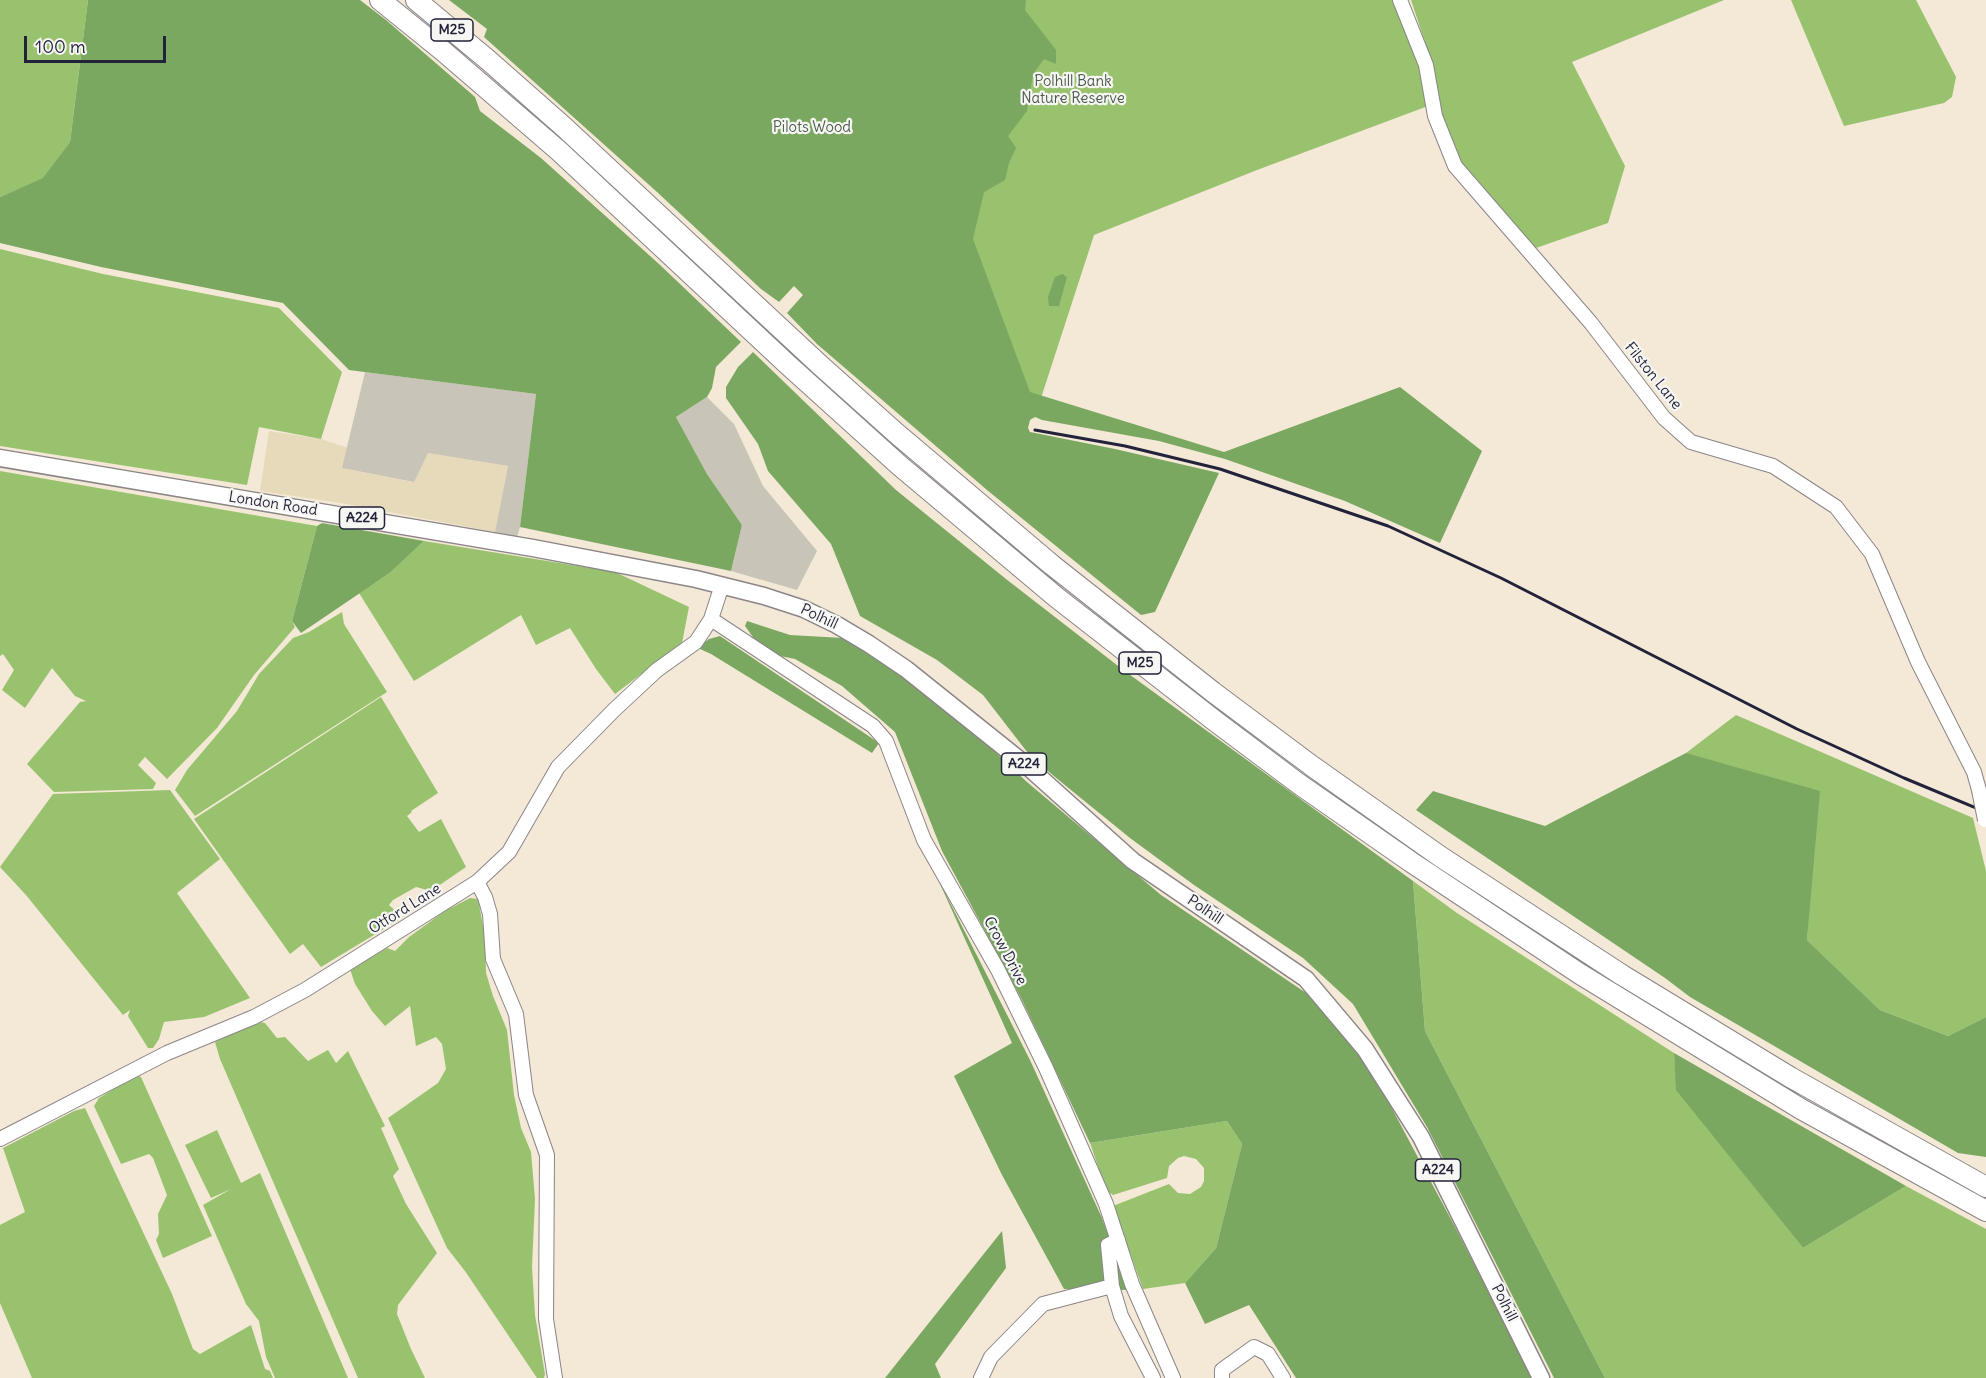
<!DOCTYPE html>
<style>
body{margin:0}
#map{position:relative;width:1986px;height:1378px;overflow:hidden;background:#f4e8d6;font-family:Delius,sans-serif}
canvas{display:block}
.scale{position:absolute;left:24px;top:36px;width:142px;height:27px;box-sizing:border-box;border:3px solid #22223b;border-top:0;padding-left:8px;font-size:18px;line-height:21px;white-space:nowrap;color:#22223b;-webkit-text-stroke:4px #f6f6f2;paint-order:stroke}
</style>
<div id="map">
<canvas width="1986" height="1378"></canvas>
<div class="scale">100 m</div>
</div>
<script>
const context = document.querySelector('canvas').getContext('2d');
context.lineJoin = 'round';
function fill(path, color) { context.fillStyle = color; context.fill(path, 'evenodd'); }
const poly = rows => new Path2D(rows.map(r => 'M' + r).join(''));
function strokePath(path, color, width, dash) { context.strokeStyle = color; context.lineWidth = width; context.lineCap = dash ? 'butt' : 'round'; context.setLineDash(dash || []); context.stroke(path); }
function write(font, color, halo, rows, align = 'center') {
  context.font = font + ' Delius,sans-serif'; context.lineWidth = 4.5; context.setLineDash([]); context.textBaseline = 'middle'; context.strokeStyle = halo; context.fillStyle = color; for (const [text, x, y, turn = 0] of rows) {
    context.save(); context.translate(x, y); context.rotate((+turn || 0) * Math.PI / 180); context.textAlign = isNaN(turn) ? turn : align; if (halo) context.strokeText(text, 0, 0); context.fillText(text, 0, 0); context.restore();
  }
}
fill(poly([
 [269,431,321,439,348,448,342,468,413,482,428,453,508,466,495,532,341,503,260,491]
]), '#e7daba');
fill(poly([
 [365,372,536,394,520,527,517,537,495,532,508,466,428,453,414,482,342,468],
 [707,397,734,424,763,486,817,551,797,590,731,571,742,525,707,474,676,417]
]), '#c8c4b8');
fill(poly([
 [0,0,88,0,70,142,44,178,0,197],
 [1024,0,1393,0,1419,63,1428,106,1257,170,1094,235,1041,398,1029,395,971,239],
 [1411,0,1724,0,1572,62,1625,166,1608,223,1533,249,1459,162,1443,118,1430,57],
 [1791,0,1916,0,1956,77,1952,97,1944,103,1844,126],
 [0,249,103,274,279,308,342,372,321,439,259,427,247,485,0,446],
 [0,471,317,526,292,621,295,627,254,675,217,728,167,779,145,757,138,765,156,783,153,789,54,792,27,764,80,702,86,701,75,696,52,668,25,708,2,690,14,670,3,654,0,656],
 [424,541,615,572,689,607,682,643,615,694,596,669,570,628,536,645,521,615,414,681,359,593,391,572],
 [342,612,344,624,387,692,195,816,175,790,187,770,237,711,259,674,293,638,309,632],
 [381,697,438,793,411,811,412,812,407,816,419,832,441,819,466,867,431,891,416,887,393,900,389,905,402,917,397,921,321,967,303,944,290,954,194,819],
 [1736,715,1973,818,1986,871,1986,1017,1948,1036,1880,1010,1807,940,1809,908,1686,753],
 [170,790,220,859,177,893,250,998,204,1017,164,1022,159,1039,153,1048,148,1048,128,1016,130,1010,123,1015,26,895,0,867,53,794],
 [1413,881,1457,913,1674,1053,1677,1090,1803,1248,1906,1186,1986,1229,1986,1378,1605,1378,1425,1031],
 [470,898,478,899,485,936,486,973,493,996,507,1030,514,1095,521,1128,531,1152,535,1199,532,1267,535,1315,545,1374,544,1378,537,1378,465,1271,447,1248,388,1118,438,1083,446,1069,442,1044,436,1037,416,1046,410,1006,385,1026,372,1011,355,984,350,969,387,948,395,951,409,937,445,911],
 [256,1021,265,1023,277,1038,285,1037,308,1061,328,1050,336,1063,348,1051,385,1126,381,1128,399,1169,393,1176,406,1204,437,1253,398,1305,397,1314,411,1349,425,1378,358,1378,220,1059,215,1042],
 [136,1075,141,1077,212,1236,163,1258,156,1240,159,1234,158,1214,167,1195,153,1158,149,1154,121,1164,94,1106,99,1098],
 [85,1108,172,1294,193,1349,200,1354,251,1325,265,1369,270,1371,273,1378,32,1378,0,1303,0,1225,25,1212,3,1148,74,1111],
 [1227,1121,1242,1144,1216,1248,1185,1283,1143,1289,1113,1206,1169,1184,1178,1193,1190,1194,1201,1187,1204,1181,1204,1168,1196,1159,1184,1156,1178,1158,1169,1166,1167,1178,1113,1195,1106,1190,1090,1143],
 [217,1130,241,1183,260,1173,348,1378,275,1378,266,1357,259,1321,246,1304,203,1205,231,1189,211,1198,185,1145]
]), '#99c26e');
fill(poly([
 [88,0,360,0,386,20,475,97,480,111,541,158,659,264,741,342,716,367,712,388,707,397,676,417,707,474,742,525,731,571,520,527,536,394,349,370,283,303,101,267,0,243,0,197,43,178,70,142],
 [449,0,1026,0,1025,10,1056,50,1056,64,1044,59,1033,74,1027,111,1008,136,1016,148,1009,163,1005,180,984,192,973,239,1030,392,1224,452,1400,387,1482,451,1440,543,1345,501,1225,459,1159,441,1042,420,1035,417,1030,420,1028,428,1030,432,1115,449,1219,473,1155,612,1141,615,987,490,817,344,787,313,803,295,794,286,779,302,761,289,657,192,484,37,487,29],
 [1062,274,1067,277,1059,306,1049,306,1048,297,1055,277],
 [753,352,896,490,1006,579,1122,669,1413,881,1425,1031,1605,1378,1554,1378,1427,1127,1353,1004,1303,958,1194,885,1130,838,1066,786,1031,757,983,695,937,660,860,616,831,544,768,471,758,444,726,398,726,387,738,367],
 [322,523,424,541,391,572,301,633,292,621,317,526],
 [747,621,790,635,843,638,868,652,933,700,994,751,1027,782,1161,895,1315,999,1372,1071,1455,1227,1532,1378,1296,1378,1249,1305,1205,1324,1185,1283,1216,1248,1242,1144,1227,1121,1090,1143,1021,998,942,851,895,732,842,686,795,659,780,656,755,640,745,626],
 [720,636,879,743,872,753,711,654,700,649,701,645,709,639],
 [1686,753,1820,791,1807,940,1880,1010,1948,1036,1986,1017,1986,1157,1958,1153,1690,997,1665,978,1416,810,1433,791,1545,826],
 [936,875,1030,1060,1102,1218,1128,1290,1064,1289,1002,1175,954,1076,1012,1043],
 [1674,1053,1906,1186,1803,1248,1676,1090],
 [1002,1231,1006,1268,935,1364,941,1378,885,1378]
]), '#7aa861');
const minor = poly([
 [1400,0,1426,65,1435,116,1455,166,1591,323,1664,418,1691,442,1773,466,1836,507,1872,554,1918,662,1974,772,1979,790],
 [711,619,873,726,886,741,924,840,998,970,1046,1068,1106,1204,1132,1284,1173,1378],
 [477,882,485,897,490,914,493,959,516,1014,526,1095,547,1155,546,1319,555,1378],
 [0,1139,167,1053,254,1017,305,990,477,882,509,852,558,767,614,710,657,670,696,642,711,619,722,585],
 [1118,1240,1108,1245,1112,1286,1121,1316,1153,1378],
 [981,1378,991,1357,1043,1304,1112,1286],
 [1222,1378,1222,1370,1254,1347,1268,1354,1283,1378]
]);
const major = poly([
 [0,458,533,548,696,579,764,596,804,609,837,625,869,644,906,669,1026,765,1133,861,1306,979,1365,1049,1421,1137,1541,1378]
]);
const highway = poly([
 [380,0,443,51,559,151,787,364,899,465,1056,597,1215,721,1299,784,1411,862,1580,974,1801,1109,1986,1211],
 [416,0,488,60,564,127,820,365,896,433,1052,565,1213,692,1312,766,1441,857,1622,975,1790,1077,1986,1187]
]);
strokePath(minor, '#8b8588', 16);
strokePath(major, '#8b8588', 19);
strokePath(highway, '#8b8588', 22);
strokePath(minor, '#fff', 14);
strokePath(major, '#fff', 16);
strokePath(highway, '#fff', 20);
strokePath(poly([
 [1035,430,1125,446,1220,469,1388,526,1501,578,1797,729,1904,778,1986,812]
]), '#22223b', 3);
const minorBridge = poly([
 [1979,790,1985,820]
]);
strokePath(minorBridge, '#8b8588', 16, []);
strokePath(minorBridge, '#fff', 14);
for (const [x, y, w] of [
 [452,30,42],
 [362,518,45],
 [1140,663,42],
 [1024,764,45],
 [1438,1170,45]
]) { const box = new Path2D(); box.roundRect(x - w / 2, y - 11, w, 22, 4.5); context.fillStyle = '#f6f6f2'; context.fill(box); strokePath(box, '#22223b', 1.5); }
write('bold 14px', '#22223b', null, [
 ["M25",452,30],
 ["A224",362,518],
 ["M25",1140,663],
 ["A224",1024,764],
 ["A224",1438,1170]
]);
write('15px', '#4c5a4d', '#f6f6f2', [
 ["Polhill Bank",1073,82],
 ["Nature Reserve",1073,99],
 ["Pilots Wood",812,128]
]);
write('15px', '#22223b', '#f6f6f2', [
 ["Filston Lane",1653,376,51],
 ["London Road",273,504,9],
 ["Polhill",819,617,25],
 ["Otford Lane",405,909,-32],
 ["Polhill",1205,910,34],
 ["Crow Drive",1005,951,62],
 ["Polhill",1504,1303,63]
]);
</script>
